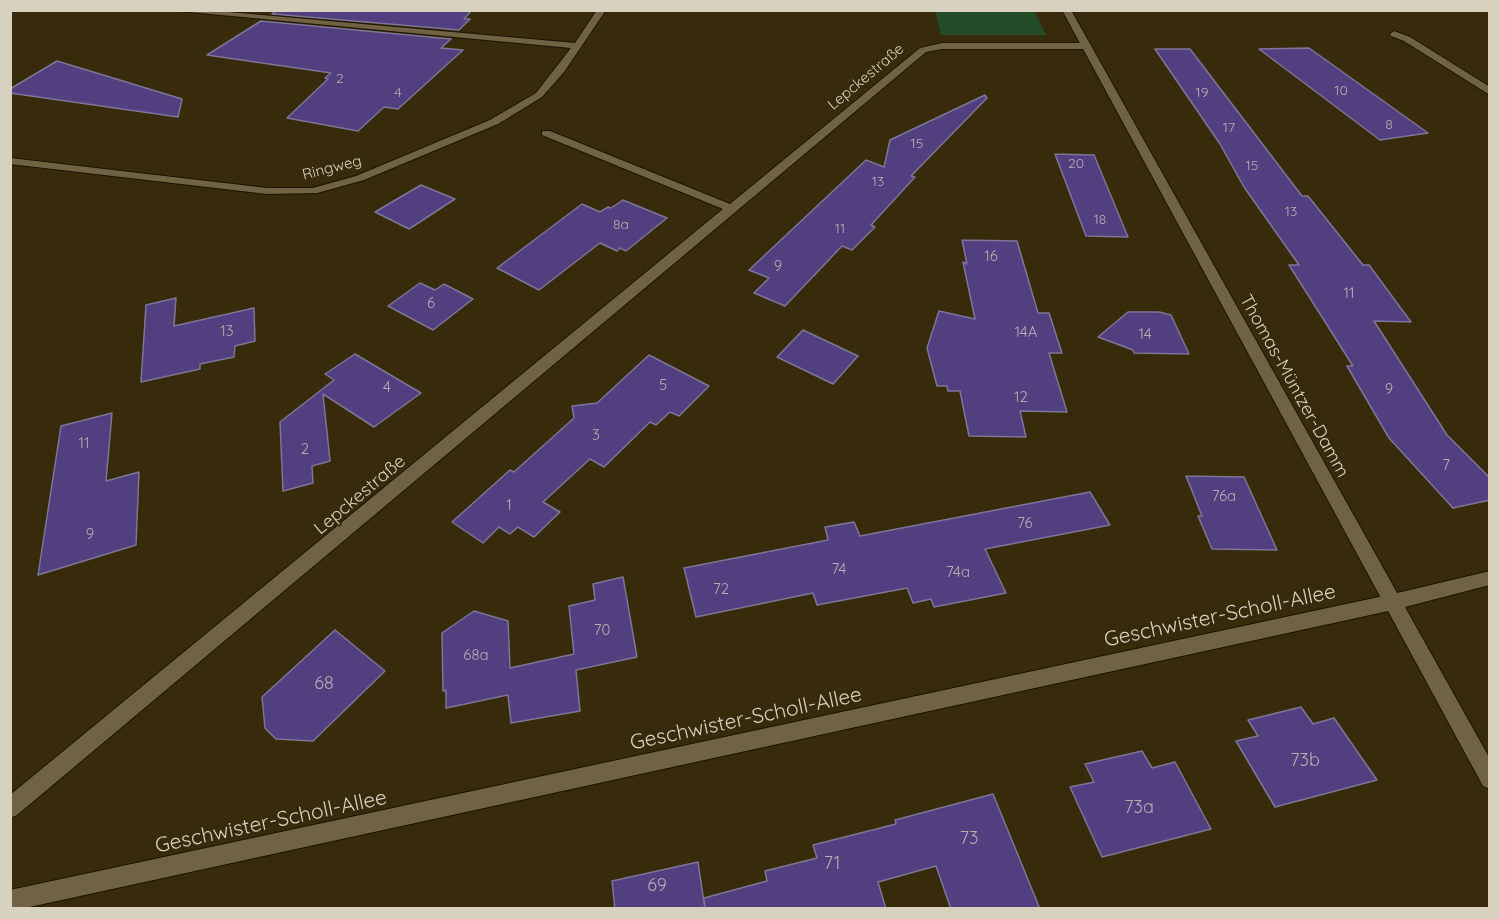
<!DOCTYPE html>
<meta charset="utf-8">
<style>
body{margin:0}
#map{position:relative;width:1500px;height:919px;overflow:hidden;background:#372b0c;font-family:Quicksand,sans-serif}
canvas{display:block}
.frame{position:absolute;inset:0;border:12px solid #d8d1c0;pointer-events:none}
</style>
<div id="map">
<canvas width="1500" height="919"></canvas>
<div class="frame"></div>
</div>
<script>
const context = document.querySelector('canvas').getContext('2d');
context.lineJoin = 'round';
function fill(path, color) { context.fillStyle = color; context.fill(path, 'evenodd'); }
const poly = rows => new Path2D(rows.map(r => 'M' + r).join(''));
function strokePath(path, color, width, dash) { context.strokeStyle = color; context.lineWidth = width; context.lineCap = dash ? 'butt' : 'round'; context.setLineDash(dash || []); context.stroke(path); }
function write(font, color, halo, rows, align = 'center') {
  context.font = font + ' Quicksand,sans-serif'; context.lineWidth = 4.5; context.setLineDash([]); context.textBaseline = 'middle'; context.strokeStyle = halo; context.fillStyle = color; for (const [text, x, y, turn = 0] of rows) {
    context.save(); context.translate(x, y); context.rotate((+turn || 0) * Math.PI / 180); context.textAlign = isNaN(turn) ? turn : align; if (halo) context.strokeText(text, 0, 0); context.fillText(text, 0, 0); context.restore();
  }
}
fill(poly([
 [935,11,1034,11,1046,35,941,35]
]), '#234b28');
const building = poly([
 [277,10,472,10,464,19,470,19,459,30,272,14,277,10],
 [261,21,451,39,441,48,463,50,398,109,384,107,358,131,287,118,328,79,325,78,331,73,207,55,261,21],
 [1309,48,1428,133,1380,140,1259,49,1309,48],
 [1155,49,1190,49,1302,196,1308,196,1363,265,1369,265,1411,322,1374,321,1447,435,1490,478,1490,500,1453,508,1389,438,1347,366,1353,366,1289,265,1299,265,1244,187,1220,144,1155,49],
 [57,61,182,99,178,117,10,93,10,89,57,61],
 [985,95,987,98,911,176,915,177,871,225,875,227,852,250,842,246,785,306,754,293,769,278,749,270,866,160,884,167,890,140,985,95],
 [1055,154,1094,155,1128,237,1086,236,1055,154],
 [421,185,455,199,409,229,375,212,421,185],
 [623,200,667,218,626,251,620,248,617,251,600,243,539,290,497,268,582,204,600,212,608,207,611,208,623,200],
 [962,240,1017,241,1038,313,1049,313,1062,353,1049,353,1067,412,1020,411,1026,437,969,436,960,391,948,391,947,386,937,386,927,348,939,311,975,319,963,262,967,264,962,240],
 [420,283,435,290,444,284,473,299,433,330,388,306,420,283],
 [176,298,174,326,254,308,255,341,235,346,234,357,200,364,200,369,141,382,146,305,176,298],
 [1128,312,1159,312,1171,315,1189,354,1134,353,1133,350,1098,337,1128,312],
 [803,330,858,356,833,384,777,357,803,330],
 [355,354,421,393,374,427,323,394,330,461,312,466,313,483,283,491,280,422,334,380,325,374,355,354],
 [649,355,709,386,679,416,670,412,656,425,650,422,604,467,590,459,543,502,560,512,534,537,518,527,510,534,499,527,483,543,452,522,510,470,514,472,574,418,572,406,597,403,649,355],
 [112,413,106,481,139,472,136,545,38,575,61,426,112,413],
 [1186,476,1244,477,1277,550,1212,549,1198,516,1202,516,1186,476],
 [1090,492,1110,525,985,549,1006,593,934,607,931,599,913,603,907,588,817,605,813,593,696,617,684,568,828,540,825,527,854,522,860,536,1090,492],
 [623,577,637,657,576,670,580,711,511,723,508,695,446,708,446,690,443,691,442,633,474,611,508,621,510,668,574,654,569,606,595,600,593,584,623,577],
 [335,630,385,671,313,741,276,739,265,728,262,697,335,630],
 [1301,707,1313,724,1334,718,1377,780,1275,807,1236,741,1258,736,1248,720,1301,707],
 [1142,751,1152,768,1175,762,1211,829,1102,857,1070,787,1094,782,1085,764,1142,751],
 [993,794,1040,909,951,909,936,866,878,882,886,909,705,909,704,898,767,881,765,871,817,858,813,845,896,824,895,820,993,794],
 [698,862,705,909,615,909,612,881,698,862]
]);
fill(building, '#523f80');
strokePath(building, '#7d7696', 1.5);
const minor = poly([
 [168,10,206,10,575,43,597,10,606,10,564,72,542,97,498,124,364,180,317,193,267,194,10,164,10,158,267,188,313,188,356,176,490,120,536,93,571,48,168,10],
 [1394,31,1410,37,1490,87,1490,95,1404,41,1391,36,1390,34,1394,31],
 [942,43,1085,43,1089,46,1085,49,942,49,926,52,17,815,10,818,10,795,723,209,542,135,542,131,550,131,730,204,920,48,942,43],
 [1490,571,1490,585,1393,610,25,908,10,908,10,890,1393,594,1490,571]
]);
const tertiary = poly([
 [1062,10,1071,10,1490,759,1490,789,1483,786,1062,10]
]);
strokePath(minor, '#1d1400', 2);
strokePath(tertiary, '#1d1400', 2);
fill(minor, '#706344');
fill(tertiary, '#706344');
write('14px', '#b6acb0', null, [
 ["2",340,79],
 ["10",1341,91],
 ["4",398,93],
 ["19",1202,93],
 ["8",1389,125],
 ["17",1229,128],
 ["15",917,144],
 ["20",1076,164],
 ["15",1252,166],
 ["13",878,182],
 ["13",1291,212],
 ["18",1100,220],
 ["8a",621,225],
 ["11",840,229]
]);
write('15px', '#d8d1c0', '#372b0c', [
 ["Lepckestraße",866,77,-40],
 ["Ringweg",332,168,-14]
]);
write('15px', '#b6acb0', null, [
 ["16",991,256],
 ["9",778,266],
 ["11",1349,293],
 ["6",431,303],
 ["13",227,331],
 ["14A",1026,332],
 ["14",1145,334],
 ["5",663,385],
 ["4",387,387],
 ["9",1389,389],
 ["12",1021,397],
 ["3",596,435],
 ["11",84,443],
 ["2",305,449],
 ["7",1446,465],
 ["76a",1224,496],
 ["1",509,505],
 ["76",1025,523],
 ["9",90,534],
 ["74",839,569],
 ["74a",958,572],
 ["72",721,589],
 ["70",602,630],
 ["68a",476,655]
]);
write('18px', '#d8d1c0', '#372b0c', [
 ["Thomas-Müntzer-Damm",1294,386,61],
 ["Lepckestraße",360,495,-40]
]);
write('18px', '#b6acb0', null, [
 ["68",324,684],
 ["73b",1305,761],
 ["73a",1139,808],
 ["73",969,839],
 ["71",832,864],
 ["69",657,886]
]);
write('21px', '#d8d1c0', '#372b0c', [
 ["Geschwister-Scholl-Allee",1220,616,-12],
 ["Geschwister-Scholl-Allee",746,719,-12],
 ["Geschwister-Scholl-Allee",271,822,-12]
]);
</script>
